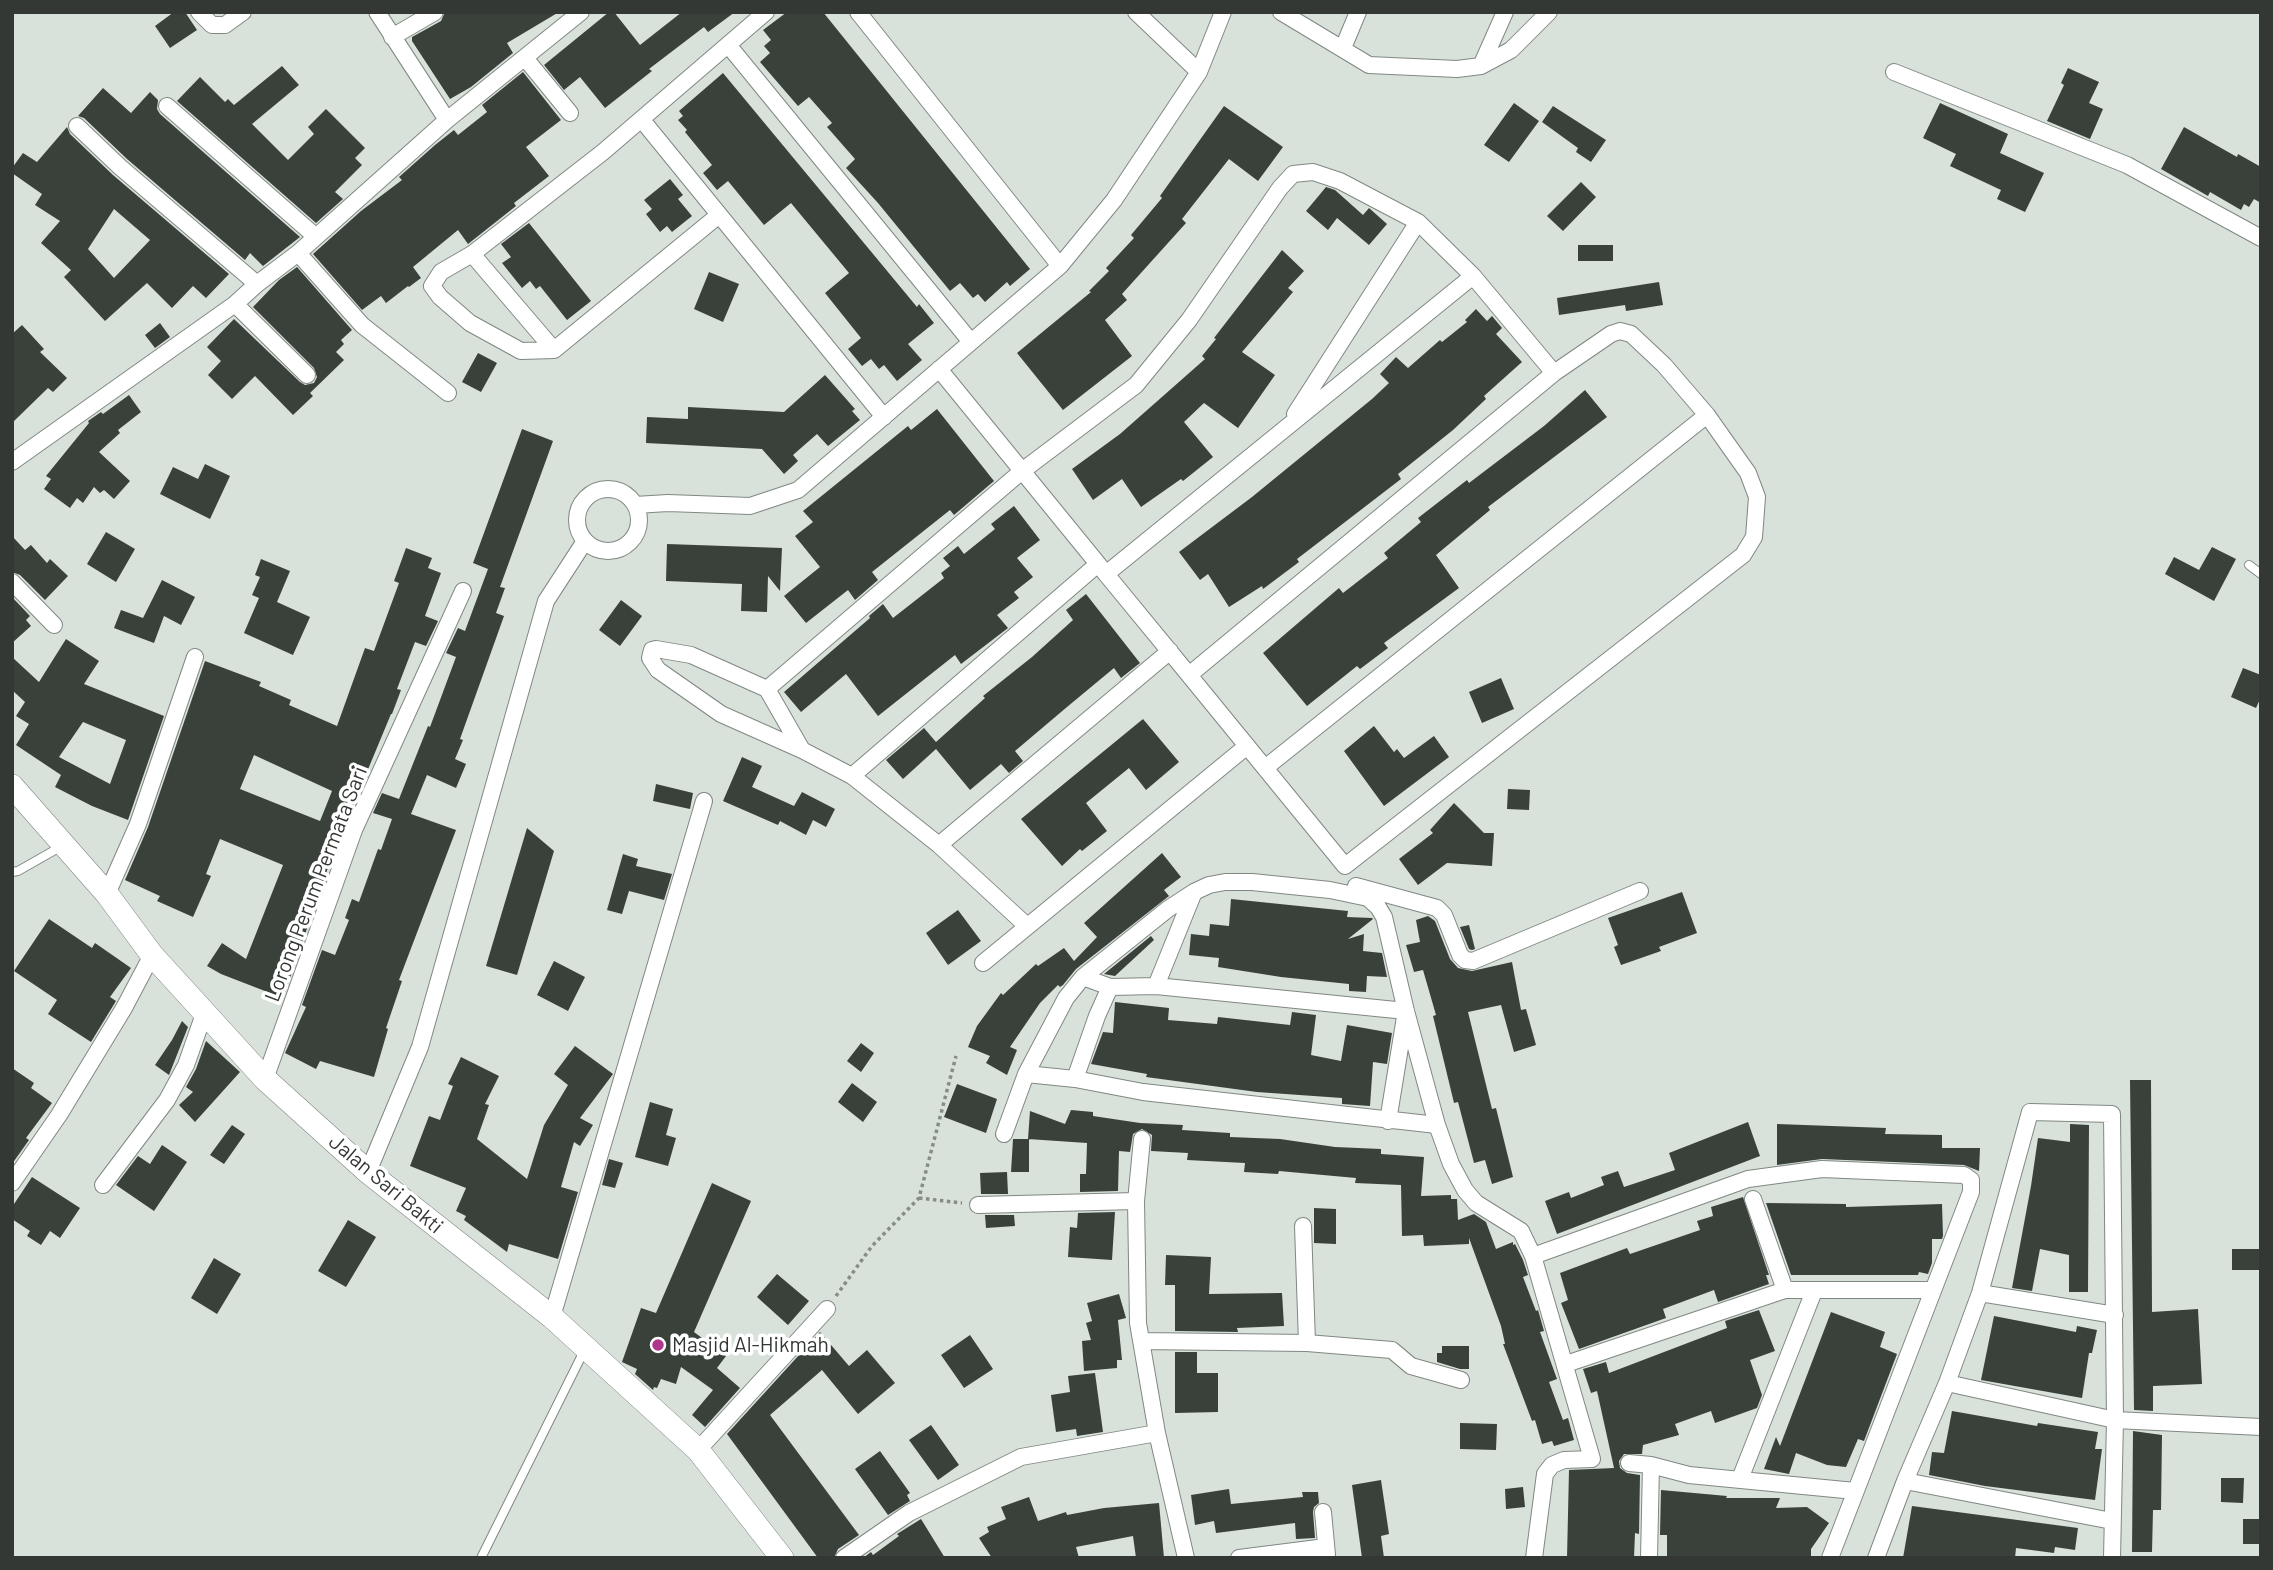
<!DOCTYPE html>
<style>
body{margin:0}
#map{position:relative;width:2273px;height:1570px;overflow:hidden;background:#d8e1da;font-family:Barlow,sans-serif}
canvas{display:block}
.frame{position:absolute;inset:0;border:14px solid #343835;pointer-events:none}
</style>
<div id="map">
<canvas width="2273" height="1570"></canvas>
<div class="frame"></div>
</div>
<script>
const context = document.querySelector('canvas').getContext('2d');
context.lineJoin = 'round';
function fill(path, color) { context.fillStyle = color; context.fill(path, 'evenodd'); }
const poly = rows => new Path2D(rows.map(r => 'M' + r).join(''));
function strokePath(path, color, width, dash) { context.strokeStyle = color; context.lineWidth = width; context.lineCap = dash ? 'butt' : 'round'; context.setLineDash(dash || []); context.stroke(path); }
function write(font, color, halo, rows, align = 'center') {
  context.font = font + ' Barlow,sans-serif'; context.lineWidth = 7; context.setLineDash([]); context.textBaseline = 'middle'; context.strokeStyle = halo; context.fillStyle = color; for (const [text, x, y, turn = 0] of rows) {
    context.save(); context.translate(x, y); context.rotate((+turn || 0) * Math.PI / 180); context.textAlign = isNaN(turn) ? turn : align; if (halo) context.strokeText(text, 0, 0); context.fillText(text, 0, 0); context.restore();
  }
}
fill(poly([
 [174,12,185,12,197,30,170,48,155,26],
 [445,12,559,12,507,43,513,53,471,87,450,99,412,41,412,37,441,21],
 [609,12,614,12,640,45,682,12,735,12,708,32,704,27,649,69,652,71,605,108,580,77,564,90,544,65],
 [787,12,823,12,1030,269,1010,286,1007,282,985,302,978,294,973,298,960,283,950,291,878,203,846,168,855,159,827,127,832,123,809,97,798,106,760,62,770,53,764,46,771,40,763,30],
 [282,66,299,85,252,124,288,160,314,134,308,127,326,109,365,148,355,158,362,165,335,192,343,199,316,223,177,101,200,77,225,102,228,99,234,105],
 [2068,68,2099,82,2089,103,2103,109,2090,139,2047,121,2064,85,2061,83],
 [523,72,561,120,526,147,549,176,514,203,516,206,468,244,458,230,413,267,421,278,409,287,408,286,386,303,381,296,362,310,313,254,361,211,402,180,399,177,435,145,454,130,458,135,487,112,482,105],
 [723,73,917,307,919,304,934,323,908,344,922,360,897,381,884,365,879,369,871,359,862,366,848,349,861,338,825,293,849,273,791,203,764,225,728,181,717,190,703,173,712,165,685,132,687,130,678,120,683,116,679,111],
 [103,88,131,113,150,92,158,100,157,109,160,114,300,237,263,266,250,253,245,260,127,159,84,118,78,116],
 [1514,103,1539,121,1509,162,1484,145],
 [1940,103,2008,134,2000,153,2044,173,2025,212,1997,199,2001,190,1950,166,1956,154,1923,138],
 [1224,106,1283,147,1258,181,1229,159,1182,219,1186,223,1122,294,1127,300,1105,320,1132,356,1063,410,1017,353,1091,292,1089,291,1109,271,1106,268,1134,238,1131,235,1162,198,1160,196],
 [1553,106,1606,140,1591,162,1576,152,1578,148,1542,122],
 [67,127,70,134,113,175,229,274,206,298,193,286,172,308,147,283,105,321,64,277,71,270,41,243,60,221,35,205,42,194,12,173,12,168,23,153,37,162],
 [114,209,150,240,114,278,88,249],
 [2184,127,2237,157,2238,154,2261,167,2261,203,2254,199,2249,207,2244,204,2241,210,2210,192,2208,196,2161,169],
 [670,179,683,195,678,199,692,216,672,232,667,226,660,232,646,214,652,209,644,200],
 [1581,182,1596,197,1563,231,1547,216],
 [1326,187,1335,190,1363,215,1369,208,1387,224,1369,245,1337,218,1328,230,1306,211],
 [529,223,591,301,567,320,540,286,536,289,530,281,522,288,502,263,511,257,501,244],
 [1578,245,1613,245,1613,261,1578,261],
 [1282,250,1304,271,1288,288,1293,292,1242,352,1275,375,1238,428,1204,403,1184,422,1213,457,1183,481,1181,479,1141,507,1122,479,1093,500,1072,469,1120,434,1205,359,1202,356,1216,339,1214,338],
 [297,267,352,330,341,340,344,344,336,352,344,360,310,393,313,396,293,415,255,376,232,399,208,375,221,361,207,347,234,319,300,382,305,385,314,383,317,377,314,368,253,307,279,280],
 [709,272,739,284,723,322,694,309],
 [1659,282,1663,305,1626,311,1625,305,1559,315,1557,298],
 [1476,309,1487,321,1492,316,1502,328,1496,334,1522,362,1484,396,1486,399,1453,430,1398,474,1401,479,1297,559,1299,562,1263,589,1262,586,1229,607,1208,574,1200,580,1179,552,1252,497,1372,399,1389,383,1380,374,1396,357,1408,368,1440,340,1442,342,1467,322,1465,320],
 [160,323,170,337,155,348,145,335],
 [22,325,44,349,40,352,67,378,53,392,48,388,12,423,12,334],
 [478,353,497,363,481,392,462,382],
 [825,375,855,409,852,411,860,420,828,446,817,434,793,455,798,461,784,474,762,449,646,443,647,417,688,419,688,407,784,412],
 [1585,390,1607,417,1488,507,1490,510,1436,555,1459,588,1384,643,1388,648,1360,669,1357,666,1307,706,1263,653,1339,588,1343,593,1388,558,1384,553,1421,522,1418,518,1467,480,1469,483,1544,426],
 [129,395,141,412,118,430,120,433,99,452,130,481,114,499,104,490,100,493,94,487,83,503,77,498,70,508,44,489,51,479,46,476,89,423,88,421,101,412,103,414],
 [937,409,994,481,954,515,950,510,872,572,878,580,855,600,848,590,806,623,784,596,820,567,795,536,813,522,803,511,908,426,911,430],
 [522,429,553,441,500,587,505,588,496,613,504,616,460,739,463,740,455,759,466,764,456,788,427,775,411,814,456,830,399,980,402,981,386,1028,388,1029,374,1077,320,1061,316,1069,285,1053,306,1007,302,1005,322,950,335,955,349,920,345,918,352,899,359,902,378,849,381,850,392,819,373,813,382,793,399,799,428,726,430,727,456,657,446,653,458,628,465,631,488,569,473,563],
 [205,464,230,476,210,519,160,494,173,467,198,479],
 [1014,506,1040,540,1017,558,1033,577,1014,592,1019,598,997,615,1008,628,961,664,955,655,878,716,846,674,801,712,784,692,870,618,869,616,883,604,893,618,944,578,941,573,950,566,943,558,958,546,964,554,995,529,991,524],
 [106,532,135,549,116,582,87,564],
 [12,536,25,550,31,545,47,563,50,559,68,576,45,600,20,575,12,572],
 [667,544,782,548,780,591,768,576,767,612,741,611,742,584,666,581],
 [2212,547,2236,559,2214,601,2165,574,2174,557,2199,570],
 [406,548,432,558,428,568,441,573,425,616,438,621,426,646,415,642,397,689,401,690,392,714,391,714,332,856,283,998,221,974,207,966,222,943,246,959,283,865,220,839,206,874,211,876,193,917,157,901,160,896,125,880,148,827,205,661,261,682,259,686,291,700,289,705,337,726,365,648,374,651,399,583,394,581],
 [254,755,332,791,320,821,240,789],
 [261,559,290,571,277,602,310,617,293,655,244,633,259,598,252,595,260,577,255,575],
 [162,580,195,597,181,625,164,616,154,643,114,628,121,610,143,618],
 [1086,594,1140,663,1121,678,1114,668,1067,707,1015,751,1023,761,1009,773,1001,764,970,790,936,749,903,779,886,760,924,728,936,742,985,698,983,696,1032,657,1073,620,1066,610],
 [12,597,30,616,26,620,31,626,12,643],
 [621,600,642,616,620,646,599,630],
 [66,639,99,661,84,684,164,716,128,820,92,806,55,787,61,775,16,745,29,724,16,716,25,702,12,690,12,657,39,682],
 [83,722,126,740,110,784,59,757],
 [2243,668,2261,675,2261,697,2256,708,2231,697],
 [1501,678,1514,709,1482,723,1469,692],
 [1143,719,1179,762,1146,790,1129,768,1086,803,1107,831,1082,851,1080,849,1062,866,1021,819],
 [1374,726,1394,752,1397,749,1404,758,1434,736,1449,757,1384,806,1344,751],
 [742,757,762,766,752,787,794,806,802,792,835,809,826,827,813,820,806,835,780,821,778,825,723,801],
 [656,784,693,793,690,809,653,801],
 [1508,789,1530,790,1529,810,1507,809],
 [1454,803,1484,833,1494,833,1492,866,1447,863,1418,885,1399,859,1433,833,1430,830],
 [527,828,554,851,517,975,486,966],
 [1162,853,1181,877,1164,890,1169,896,1076,969,1063,985,1060,987,1058,985,1040,1003,1010,1047,1017,1050,1007,1075,986,1063,990,1056,968,1047,977,1026,1001,993,1003,995,1036,964,1038,966,1064,948,1074,961,1097,937,1084,923],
 [623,854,638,859,636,866,672,874,664,900,629,891,622,914,607,910],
 [1682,892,1697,933,1659,947,1661,951,1621,965,1614,947,1618,945,1608,918],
 [1231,899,1348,911,1347,917,1372,918,1373,919,1348,939,1364,934,1363,951,1382,953,1387,977,1367,976,1366,992,1349,991,1349,984,1281,977,1218,967,1219,958,1189,955,1191,934,1209,936,1210,924,1229,926],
 [958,910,981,941,948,965,926,933],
 [1428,916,1435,921,1450,959,1458,968,1472,971,1512,962,1521,1010,1526,1009,1536,1045,1514,1052,1501,1005,1468,1012,1492,1109,1496,1108,1513,1177,1492,1184,1485,1160,1474,1163,1458,1102,1454,1103,1433,1016,1436,1015,1423,970,1414,972,1406,945,1420,942,1416,920],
 [49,919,92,948,95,943,131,968,110,997,116,1001,91,1042,48,1014,57,1000,14,971],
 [1469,925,1475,949,1472,950,1469,949,1460,927],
 [1151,936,1154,940,1115,976,1104,974],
 [554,961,585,977,568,1011,537,995],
 [1115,1002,1169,1008,1168,1020,1217,1024,1218,1017,1290,1025,1292,1012,1316,1015,1311,1055,1341,1061,1347,1025,1392,1033,1387,1064,1373,1062,1370,1106,1342,1104,1342,1098,1257,1092,1146,1077,1147,1074,1091,1064,1103,1032,1113,1033],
 [182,1021,188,1027,169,1075,155,1065,172,1040],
 [206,1041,240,1072,195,1122,179,1105,193,1092,186,1087,196,1069],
 [861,1043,874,1053,861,1072,847,1061],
 [575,1046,613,1074,580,1118,593,1125,580,1146,574,1142,561,1187,578,1192,558,1259,509,1244,507,1252,464,1220,466,1216,456,1211,466,1188,410,1166,429,1116,440,1120,453,1086,448,1084,461,1057,499,1076,485,1104,489,1105,477,1139,527,1179,544,1125,568,1085,554,1074],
 [12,1068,34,1083,31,1088,52,1103,26,1138,29,1140,12,1164],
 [2130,1080,2151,1080,2152,1312,2198,1309,2202,1384,2153,1386,2153,1411,2134,1410],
 [852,1083,877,1102,863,1122,838,1102],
 [957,1084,997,1099,986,1133,944,1117],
 [650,1102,673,1109,666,1135,676,1138,668,1166,635,1157],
 [1071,1110,1093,1112,1093,1116,1140,1123,1183,1125,1182,1130,1230,1133,1230,1137,1280,1139,1335,1147,1381,1149,1381,1154,1424,1157,1421,1196,1451,1195,1451,1199,1457,1199,1458,1220,1474,1214,1486,1222,1496,1249,1513,1242,1513,1245,1515,1244,1523,1260,1528,1275,1523,1277,1536,1311,1538,1310,1544,1331,1540,1332,1557,1379,1549,1382,1563,1420,1568,1418,1574,1440,1554,1446,1552,1441,1542,1444,1535,1420,1532,1421,1503,1344,1505,1344,1501,1326,1469,1238,1469,1244,1424,1246,1423,1235,1402,1236,1401,1185,1355,1183,1356,1178,1279,1171,1278,1174,1244,1172,1245,1163,1187,1160,1188,1153,1151,1151,1152,1135,1142,1129,1133,1134,1130,1152,1119,1151,1118,1191,1080,1192,1080,1174,1086,1174,1087,1143,1028,1139,1030,1111,1065,1124],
 [1748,1122,1760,1156,1557,1234,1545,1201,1569,1192,1571,1198,1604,1185,1601,1177,1618,1171,1624,1187,1675,1170,1669,1153],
 [1777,1124,1886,1128,1885,1134,1942,1135,1942,1148,1980,1148,1979,1171,1964,1165,1822,1159,1777,1165],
 [2070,1124,2089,1125,2088,1292,2069,1292,2069,1255,2040,1249,2032,1291,2012,1288,2031,1186,2038,1138,2070,1142],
 [232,1125,245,1134,224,1164,210,1155],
 [1013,1139,1029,1139,1029,1172,1011,1172],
 [162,1145,187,1162,154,1211,116,1185,138,1156,150,1164],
 [609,1159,623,1163,615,1188,602,1185],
 [1007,1172,1008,1194,981,1194,980,1173],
 [32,1177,80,1208,60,1238,50,1231,41,1245,27,1236,30,1231,12,1219,12,1207],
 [712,1183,751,1201,694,1332,726,1356,717,1368,740,1388,705,1427,692,1415,713,1390,681,1367,676,1384,661,1379,657,1388,654,1387,653,1390,635,1374,637,1369,622,1362,641,1308,656,1313],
 [1743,1197,1769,1275,1766,1275,1769,1284,1718,1302,1714,1290,1663,1309,1666,1318,1579,1349,1561,1303,1568,1300,1560,1273,1627,1248,1630,1254,1700,1230,1697,1221,1713,1216,1711,1207],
 [1766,1203,1846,1204,1846,1207,1942,1204,1943,1236,1942,1239,1932,1239,1932,1263,1928,1274,1919,1272,1918,1275,1791,1275],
 [1314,1208,1336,1209,1336,1244,1314,1243],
 [1115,1212,1112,1260,1068,1257,1070,1227,1077,1228,1078,1213],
 [985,1215,1014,1215,1015,1226,986,1228],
 [348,1220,376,1237,346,1287,318,1271],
 [2232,1249,2261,1249,2261,1270,2232,1270],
 [1166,1255,1211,1257,1209,1294,1282,1293,1284,1326,1237,1328,1238,1332,1175,1331,1175,1285,1165,1285],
 [214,1258,241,1274,217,1314,191,1298],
 [777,1274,809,1301,788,1325,757,1297],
 [1119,1294,1126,1318,1118,1320,1122,1360,1117,1360,1117,1368,1084,1371,1082,1341,1091,1340,1086,1323,1092,1321,1087,1303],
 [1759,1310,1775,1351,1750,1360,1762,1395,1757,1408,1715,1423,1711,1411,1675,1424,1679,1435,1643,1445,1642,1454,1624,1454,1619,1461,1620,1468,1627,1473,1640,1475,1639,1534,1635,1533,1634,1558,1567,1558,1569,1470,1614,1468,1597,1391,1591,1393,1583,1369,1606,1362,1609,1373,1727,1328,1725,1321],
 [1831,1312,1885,1332,1880,1347,1897,1354,1864,1441,1858,1439,1846,1467,1827,1465,1796,1453,1789,1474,1764,1469,1776,1437,1780,1446],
 [1994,1316,2076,1332,2077,1326,2097,1330,2092,1353,2089,1353,2082,1398,1981,1380],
 [820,1332,849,1366,867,1350,895,1383,858,1414,822,1370,770,1415,859,1535,838,1549,834,1558,818,1558,727,1434],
 [970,1335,993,1369,964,1388,941,1355],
 [1442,1346,1469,1346,1469,1369,1460,1369,1437,1362,1437,1353,1442,1353],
 [1175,1352,1197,1352,1197,1373,1218,1373,1218,1412,1175,1413],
 [1095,1373,1103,1432,1077,1436,1076,1429,1056,1432,1051,1395,1070,1392,1068,1376],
 [1952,1411,2037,1426,2038,1423,2098,1432,2095,1449,2102,1449,2095,1500,1985,1486,1929,1475,1932,1452,1944,1453],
 [1460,1423,1497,1424,1496,1450,1460,1449],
 [931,1425,959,1465,938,1480,909,1440],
 [2133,1431,2162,1435,2161,1510,2153,1510,2152,1552,2132,1552],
 [880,1451,910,1493,907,1495,910,1501,888,1515,855,1469],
 [2221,1478,2244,1478,2243,1503,2221,1502],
 [1381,1480,1389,1534,1381,1536,1384,1558,1362,1558,1352,1485],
 [1523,1487,1525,1507,1506,1509,1505,1489],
 [1229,1489,1231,1504,1303,1497,1302,1492,1318,1492,1319,1503,1314,1507,1313,1512,1315,1538,1296,1539,1295,1523,1216,1533,1214,1521,1195,1525,1191,1495],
 [1661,1490,1727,1496,1726,1498,1780,1498,1776,1508,1807,1507,1829,1523,1811,1549,1811,1558,1667,1558,1667,1535,1660,1535],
 [1029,1497,1038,1521,1066,1512,1067,1515,1104,1508,1159,1503,1164,1558,1136,1558,1133,1536,1076,1547,1079,1558,992,1558,979,1538,989,1532,987,1527,1006,1519,1001,1507],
 [1912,1506,2078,1528,2075,1550,2055,1547,2054,1553,2016,1548,2015,1558,1903,1558],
 [921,1519,945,1558,863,1558,871,1552,873,1555,899,1536,897,1534],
 [2243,1519,2261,1519,2261,1544,2243,1544]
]), '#3a413b');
const service = poly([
 [2249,565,2261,574],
 [12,872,18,871,62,846],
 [481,1558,584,1351]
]);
const minor = poly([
 [199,12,212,25,225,25,243,12],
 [377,12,447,120],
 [858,12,1060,266],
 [1136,12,1199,72],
 [1281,12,1369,65,1457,69,1481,66,1511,50,1549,12],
 [392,37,435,12],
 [729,46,971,342],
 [1343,48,1358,12],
 [525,58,570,113],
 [1481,66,1505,12],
 [1894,72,2127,165,2261,238],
 [167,106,315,236],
 [642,120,884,417],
 [77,126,120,167,257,284],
 [298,253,362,325,448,393],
 [472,254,554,350,719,215],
 [235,304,307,375],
 [554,350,521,351,470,323,440,297,432,286,441,272,472,254,603,152,766,12],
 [939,369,1098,564,1106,574,1189,675,1247,746,1345,866,1743,555,1754,537,1757,497,1748,473,1707,415,1664,365,1631,334,1620,331,1611,334,1554,373,1189,675],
 [1295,414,1418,222],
 [12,462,235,304,257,284,298,253,447,120,581,12],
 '577 520a31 31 0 1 1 62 0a31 31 0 1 1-62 0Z',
 [635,505,668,503,750,506,798,490,1060,266,1114,200,1199,72,1223,12],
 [1106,574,1473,276],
 [12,582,54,625],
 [767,689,1022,471,1136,385,1189,320,1280,188,1293,174,1313,172,1340,181,1418,222,1473,276,1554,373],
 [802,750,767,689,691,655,656,649,652,650,650,658,658,670,721,714,802,750,852,776,939,845,1027,926],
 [1265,768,1707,415],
 [852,776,1098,564],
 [939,845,1170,651],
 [1356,886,1437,908,1444,915,1460,955,1465,960,1473,961,1640,891],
 [107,894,138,824,195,657],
 [983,963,1247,746],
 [1083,977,1110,987,1156,986,1406,1011],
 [1156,986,1194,892],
 [1026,1074,1075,1079,1143,1092,1437,1125],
 [265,1079,354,830,463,591],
 [1075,1079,1097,1016,1110,987],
 [1388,1121,1405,1017],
 [1004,1134,1026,1074,1066,998,1083,977,1168,909,1194,892,1209,885,1225,882,1252,882,1330,890,1368,898,1378,907,1384,917,1406,1011,1437,1125,1451,1164,1465,1190,1476,1203,1521,1231,1533,1256,1592,1459,1564,1460,1552,1465,1545,1474,1534,1558],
 [1142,1139,1136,1201,1138,1323,1157,1433,1186,1558],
 [368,1172,420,1047,546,601,585,541],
 [12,1183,59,1115,124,1008,152,955],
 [103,1185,167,1100,186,1065,204,1014],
 [1753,1199,1785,1290],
 [978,1205,1136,1201],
 [1303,1226,1307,1343],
 [1533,1256,1748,1179,1822,1169,1964,1175,1971,1180,1971,1192,1830,1558],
 [1980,1293,2115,1315],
 [552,1317,704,801],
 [1141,1341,1307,1343,1392,1350,1411,1366,1461,1380],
 [1566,1364,1785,1290,1933,1290],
 [1947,1383,2115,1420,2261,1427],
 [698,1450,827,1309],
 [1629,1463,1651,1465,1689,1475,1855,1491],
 [1740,1479,1814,1291],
 [1905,1481,2112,1521],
 [1323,1512,1327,1555],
 [844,1558,909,1513,1021,1457,1157,1433],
 [1239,1558,1326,1547],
 [1649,1558,1651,1465],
 [1876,1558,1905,1481,1947,1383,1980,1293,2030,1112,2112,1114,2115,1420,2112,1558]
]);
const secondary = poly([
 [12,786,107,894,152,955,265,1079,368,1172,552,1317,698,1450,782,1558]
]);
strokePath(service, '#808882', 10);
strokePath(minor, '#808882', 18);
strokePath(secondary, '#808882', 24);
strokePath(poly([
 [919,1198,962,1203],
 [836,1296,872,1246,919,1198,956,1056]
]), '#868d88', 3.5, [3.5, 3.5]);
strokePath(service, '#fff', 8);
strokePath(minor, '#fff', 16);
strokePath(secondary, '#fff', 23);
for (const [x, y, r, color] of [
 [658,1345,7,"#ae378d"]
]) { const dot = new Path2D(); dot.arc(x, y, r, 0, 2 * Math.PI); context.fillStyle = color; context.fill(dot); strokePath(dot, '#fff', 2.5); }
write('21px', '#343835', '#fff', [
 ["Lorong Perum Permata Sari",316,884,-69],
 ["Jalan Sari Bakti",386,1184,40]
]);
write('21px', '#343835', '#fff', [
 ["Masjid Al-Hikmah",672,1345]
], 'left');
</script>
